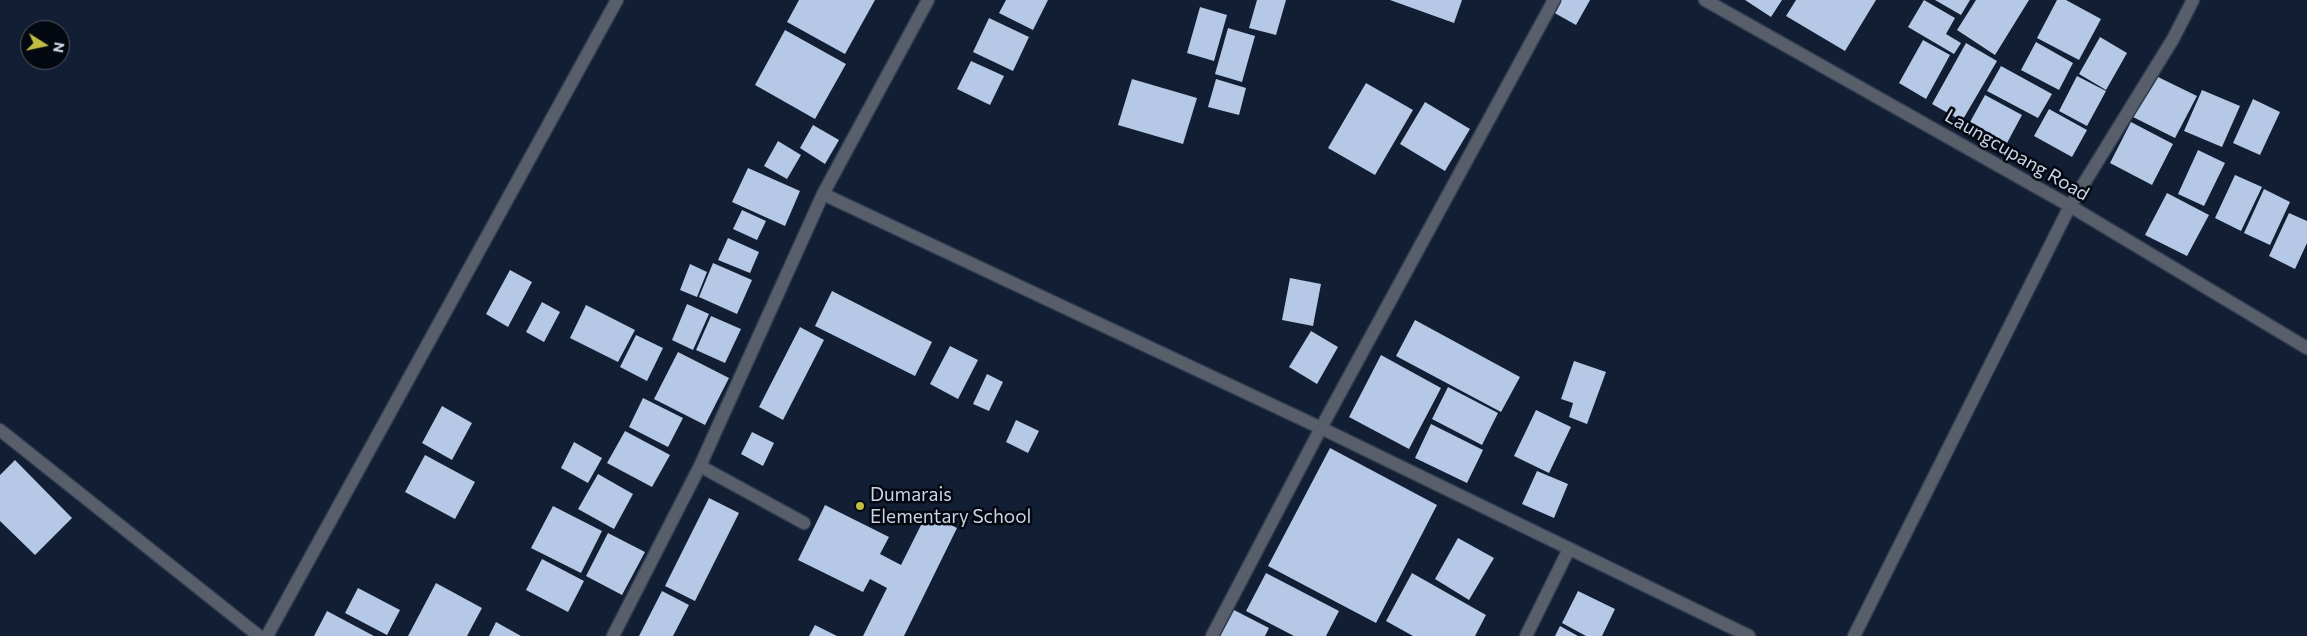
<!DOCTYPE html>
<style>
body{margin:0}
#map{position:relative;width:2307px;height:636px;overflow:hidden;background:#111e34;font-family:Commissioner,sans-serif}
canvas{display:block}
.north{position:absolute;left:20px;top:20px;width:50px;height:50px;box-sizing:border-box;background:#040811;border:1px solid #535965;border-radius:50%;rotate:100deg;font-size:14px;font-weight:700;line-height:20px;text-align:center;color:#c9d3e2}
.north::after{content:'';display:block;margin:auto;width:18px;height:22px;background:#bfbe42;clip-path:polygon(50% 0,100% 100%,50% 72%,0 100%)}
</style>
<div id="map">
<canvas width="2307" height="636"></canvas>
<div class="north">N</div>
</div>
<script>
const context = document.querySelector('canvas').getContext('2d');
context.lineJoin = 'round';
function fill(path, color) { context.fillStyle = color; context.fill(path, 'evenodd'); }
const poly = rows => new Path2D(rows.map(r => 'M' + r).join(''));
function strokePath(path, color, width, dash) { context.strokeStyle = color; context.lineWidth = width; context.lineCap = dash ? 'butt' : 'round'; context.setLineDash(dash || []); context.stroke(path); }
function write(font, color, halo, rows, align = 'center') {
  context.font = font + ' Commissioner,sans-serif'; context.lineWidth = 5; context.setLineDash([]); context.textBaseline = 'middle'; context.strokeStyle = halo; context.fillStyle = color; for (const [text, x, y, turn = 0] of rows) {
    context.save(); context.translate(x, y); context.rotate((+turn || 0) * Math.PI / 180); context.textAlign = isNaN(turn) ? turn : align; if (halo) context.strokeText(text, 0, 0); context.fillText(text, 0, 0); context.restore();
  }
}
fill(poly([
 [799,0,875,0,845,54,787,22],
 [1006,0,1048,0,1033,30,999,13],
 [1257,0,1286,0,1276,35,1249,28],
 [1390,0,1462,0,1454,23],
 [1557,0,1590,0,1576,25,1551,11],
 [1745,0,1782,0,1771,17],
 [1796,0,1876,0,1845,51,1786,16],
 [1924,0,1955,18,1946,34,1961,43,1954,54,1908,27],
 [1935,0,1970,0,1961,15],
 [1976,0,2029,0,1995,55,1957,30],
 [2057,0,2066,0,2101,19,2079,60,2037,38],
 [1200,7,1227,15,1214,61,1187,53],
 [989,18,1029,37,1013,71,973,52],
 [1228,28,1255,36,1242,82,1215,74],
 [785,30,846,64,815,119,755,85],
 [2100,37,2127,53,2106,90,2079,74],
 [1923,40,1950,55,1926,99,1899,83],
 [2036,42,2073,63,2059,90,2021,70],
 [1966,43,1997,61,1962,121,1932,104],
 [971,61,1004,76,990,105,957,89],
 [2001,66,2052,94,2038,118,1987,91],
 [2077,76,2106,91,2087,126,2059,111],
 [2158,77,2197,96,2175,138,2133,117],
 [1132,79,1197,98,1183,144,1118,125],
 [1216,79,1246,88,1239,115,1208,107],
 [1366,83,1413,110,1375,175,1328,148],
 [2202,90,2240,106,2222,147,2184,131],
 [1985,95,2022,115,2007,143,1970,122],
 [2253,99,2280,112,2260,155,2233,143],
 [1425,102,1470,129,1445,171,1400,144],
 [2049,109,2087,130,2072,157,2034,136],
 [2131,122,2173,144,2152,185,2110,163],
 [813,125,839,140,825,164,800,148],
 [778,141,801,155,787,179,764,166],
 [2198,150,2225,163,2204,206,2178,194],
 [748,168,800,191,785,226,732,202],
 [2235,175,2262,187,2241,231,2215,218],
 [2264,189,2290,202,2270,245,2244,233],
 [2167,193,2209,215,2187,256,2145,235],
 [742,210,766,221,757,240,733,229],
 [2289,213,2307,221,2307,243,2295,269,2269,256],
 [728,238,759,252,750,273,718,260],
 [713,263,752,280,737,314,699,297],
 [690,264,707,272,697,297,680,290],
 [510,270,532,282,508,327,486,314],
 [1290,278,1321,284,1313,326,1282,320],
 [832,291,932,342,915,376,815,326],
 [542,302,560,312,544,342,526,332],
 [687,304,709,314,693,350,672,340],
 [586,305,635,330,618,362,570,338],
 [711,316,741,329,725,363,696,350],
 [1415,320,1520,377,1501,412,1396,356],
 [800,327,824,340,783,420,759,407],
 [1311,331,1338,347,1317,384,1289,367],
 [636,335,663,348,647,381,620,367],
 [950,346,978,360,958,399,930,384],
 [678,352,729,378,705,425,654,399],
 [1381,355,1441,388,1409,449,1349,417],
 [1574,361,1606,372,1587,424,1569,417,1573,403,1561,399],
 [987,374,1003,382,989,411,973,404],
 [1448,387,1498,413,1482,445,1432,419],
 [643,398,683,418,668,447,629,427],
 [442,406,472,423,452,460,422,443],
 [1536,410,1571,427,1549,473,1514,456],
 [1016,420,1039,431,1028,453,1006,442],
 [1431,424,1483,450,1467,483,1415,458],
 [625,431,670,455,652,487,607,463],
 [752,432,774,443,763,466,741,454],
 [574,442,602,458,588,483,561,468],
 [1330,448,1437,505,1376,623,1268,566],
 [425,455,475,482,455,519,405,492],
 [15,460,72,518,35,555,0,521,0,475],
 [1537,471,1568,484,1554,518,1522,504],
 [598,474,633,494,614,529,578,509],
 [709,498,739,513,695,601,665,586],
 [825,505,889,537,880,554,901,565,927,513,957,528,904,636,863,636,887,588,870,579,863,592,798,560],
 [553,506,602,531,581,573,531,548],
 [608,533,645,552,622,595,586,576],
 [1458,538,1494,558,1469,600,1435,579],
 [542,559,584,581,568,612,526,590],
 [1266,573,1339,611,1326,636,1294,636,1246,611],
 [1412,573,1486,615,1475,636,1413,636,1386,621],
 [436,583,482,608,467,636,408,636],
 [358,588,400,610,387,635,345,613],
 [662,591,689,605,673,636,639,636],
 [1578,591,1615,609,1602,636,1586,636,1562,623],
 [1234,610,1269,628,1265,636,1220,636],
 [327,611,374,636,314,636],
 [496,622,521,636,489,636],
 [815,625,837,636,809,636],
 [1560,626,1578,636,1555,636]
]), '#b5c8e5');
const service = poly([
 [700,466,804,523]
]);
const minor = poly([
 [823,194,1321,428,1749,636],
 [0,430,259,636],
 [267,636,617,0],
 [613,636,700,466,823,194,928,0],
 [1212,636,1321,428,1554,0],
 [1526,636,1569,549],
 [1854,636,2070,206,2173,39,2193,0]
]);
const tertiary = poly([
 [1705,0,2070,206,2307,348]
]);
strokePath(service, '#2e3b50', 15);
strokePath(minor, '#2e3b50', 15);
strokePath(tertiary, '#2e3b50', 15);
strokePath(service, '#585f6a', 12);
strokePath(minor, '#585f6a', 12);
strokePath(tertiary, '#585f6a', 12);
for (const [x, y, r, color] of [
 [860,506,5,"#bfbe42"]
]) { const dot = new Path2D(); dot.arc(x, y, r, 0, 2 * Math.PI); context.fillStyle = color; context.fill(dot); strokePath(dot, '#040811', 2); }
write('19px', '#c9d3e2', '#040811', [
 ["Laungcupang Road",2017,155,30]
]);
write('19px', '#c9d3e2', '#040811', [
 ["Dumarais",870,495],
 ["Elementary School",870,517]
], 'left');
</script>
